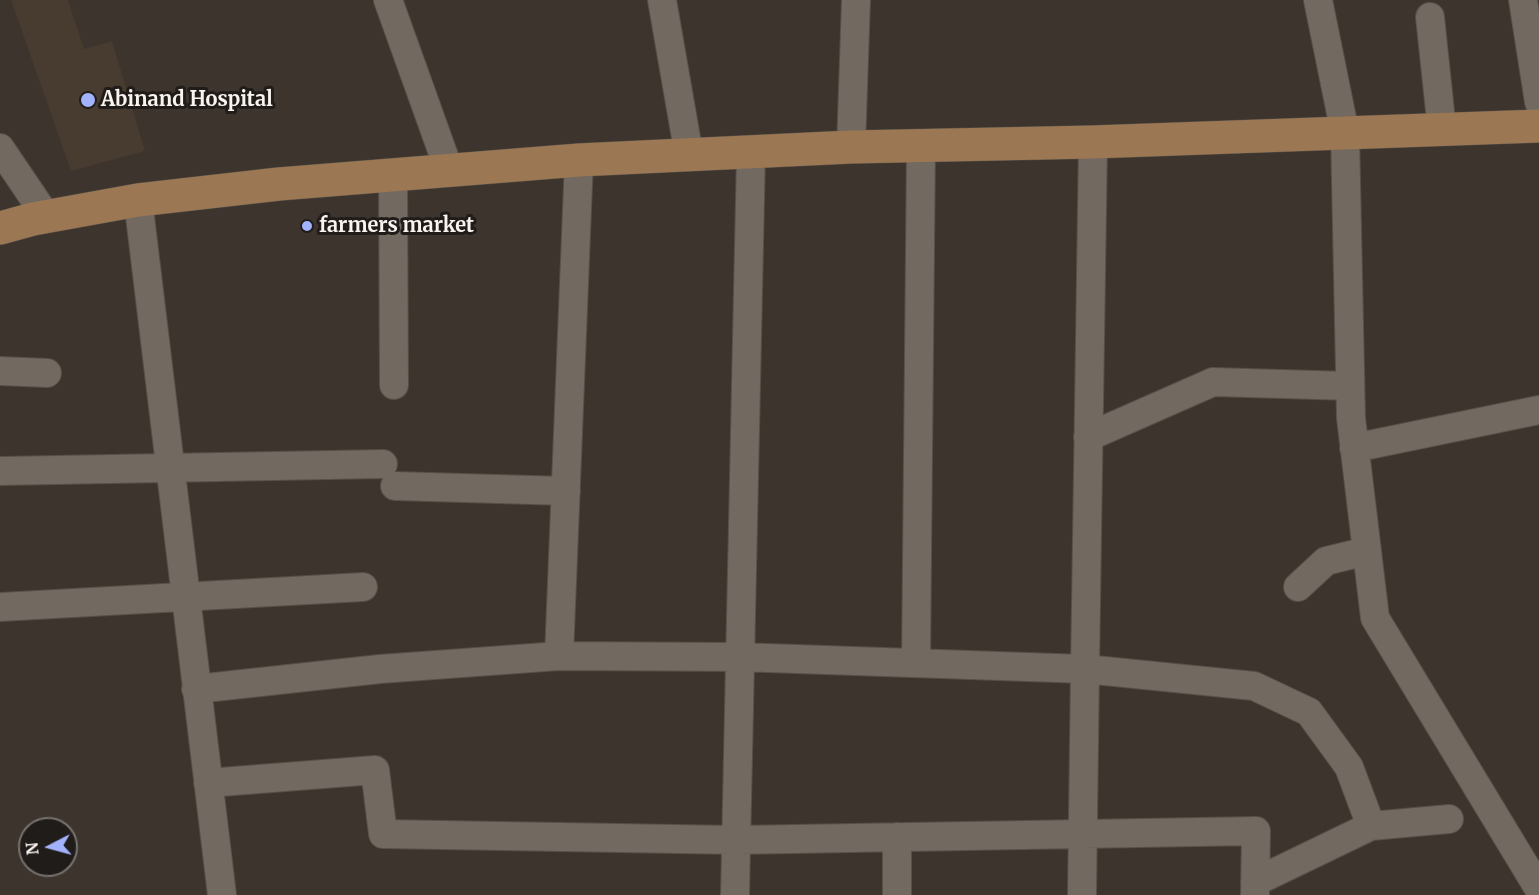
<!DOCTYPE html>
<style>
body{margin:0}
#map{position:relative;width:1539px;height:895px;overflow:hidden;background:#3c342d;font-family:Merriweather,serif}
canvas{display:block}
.north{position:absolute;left:18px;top:817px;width:60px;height:60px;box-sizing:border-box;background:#201c19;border:2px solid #77726f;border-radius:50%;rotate:264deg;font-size:16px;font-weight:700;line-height:24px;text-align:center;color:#f9f4ef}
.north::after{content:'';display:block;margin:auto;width:21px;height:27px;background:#a3b2fd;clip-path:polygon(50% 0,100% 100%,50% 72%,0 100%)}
</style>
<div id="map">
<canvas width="1539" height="895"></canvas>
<div class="north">N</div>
</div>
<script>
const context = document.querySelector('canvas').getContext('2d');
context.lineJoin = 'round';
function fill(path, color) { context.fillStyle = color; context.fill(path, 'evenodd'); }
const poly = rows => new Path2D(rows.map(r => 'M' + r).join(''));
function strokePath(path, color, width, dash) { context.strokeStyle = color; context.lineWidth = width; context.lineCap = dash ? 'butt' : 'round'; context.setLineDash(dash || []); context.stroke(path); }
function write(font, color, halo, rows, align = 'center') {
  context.font = font + ' Merriweather,serif'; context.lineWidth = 6; context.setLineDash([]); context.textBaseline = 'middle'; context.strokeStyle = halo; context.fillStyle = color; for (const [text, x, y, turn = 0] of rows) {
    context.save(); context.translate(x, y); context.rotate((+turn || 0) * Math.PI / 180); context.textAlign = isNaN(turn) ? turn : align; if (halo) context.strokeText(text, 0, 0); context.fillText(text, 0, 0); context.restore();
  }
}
fill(poly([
 [11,0,68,0,84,49,112,41,145,151,71,171]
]), '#483b2f');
const minor = poly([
 [388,0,449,170],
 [662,0,689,155],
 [1318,0,1345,133,1351,418,1375,618,1539,889],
 [1523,0,1539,102],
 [1430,17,1442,130],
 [1093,142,1085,669,1254,686,1309,712,1349,767,1371,826],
 [851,147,856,0],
 [0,148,46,216],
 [393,174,394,385],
 [138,200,222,895],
 [0,371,47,373],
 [1088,437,1213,382,1350,386],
 [1354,448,1539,410],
 [1,471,383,464],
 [395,486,566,491],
 [1298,587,1326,561,1367,551],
 [0,607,363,587],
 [559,656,579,160],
 [916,663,921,146],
 [196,689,380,669,559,656,739,657,1085,669,1082,895],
 [208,783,375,770,383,834,736,840,1256,831,1255,895],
 [897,837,897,895],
 [1255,882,1371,826,1449,819],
 [735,895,751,153]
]);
const major = poly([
 [0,228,33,219,138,200,279,184,579,160,851,147,1093,142,1539,126]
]);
strokePath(minor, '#565049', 30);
strokePath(major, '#565049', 34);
strokePath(minor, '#726961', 28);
strokePath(major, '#9b7753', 33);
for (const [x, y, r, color] of [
 [88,100,8,"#a3b2fd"],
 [307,226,6,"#a3b2fd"]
]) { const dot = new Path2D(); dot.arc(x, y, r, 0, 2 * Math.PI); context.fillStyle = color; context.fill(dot); strokePath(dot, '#201c19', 2); }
write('bold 20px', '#f9f4ef', '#201c19', [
 ["Abinand Hospital",101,100],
 ["farmers market",319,226]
], 'left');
</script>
